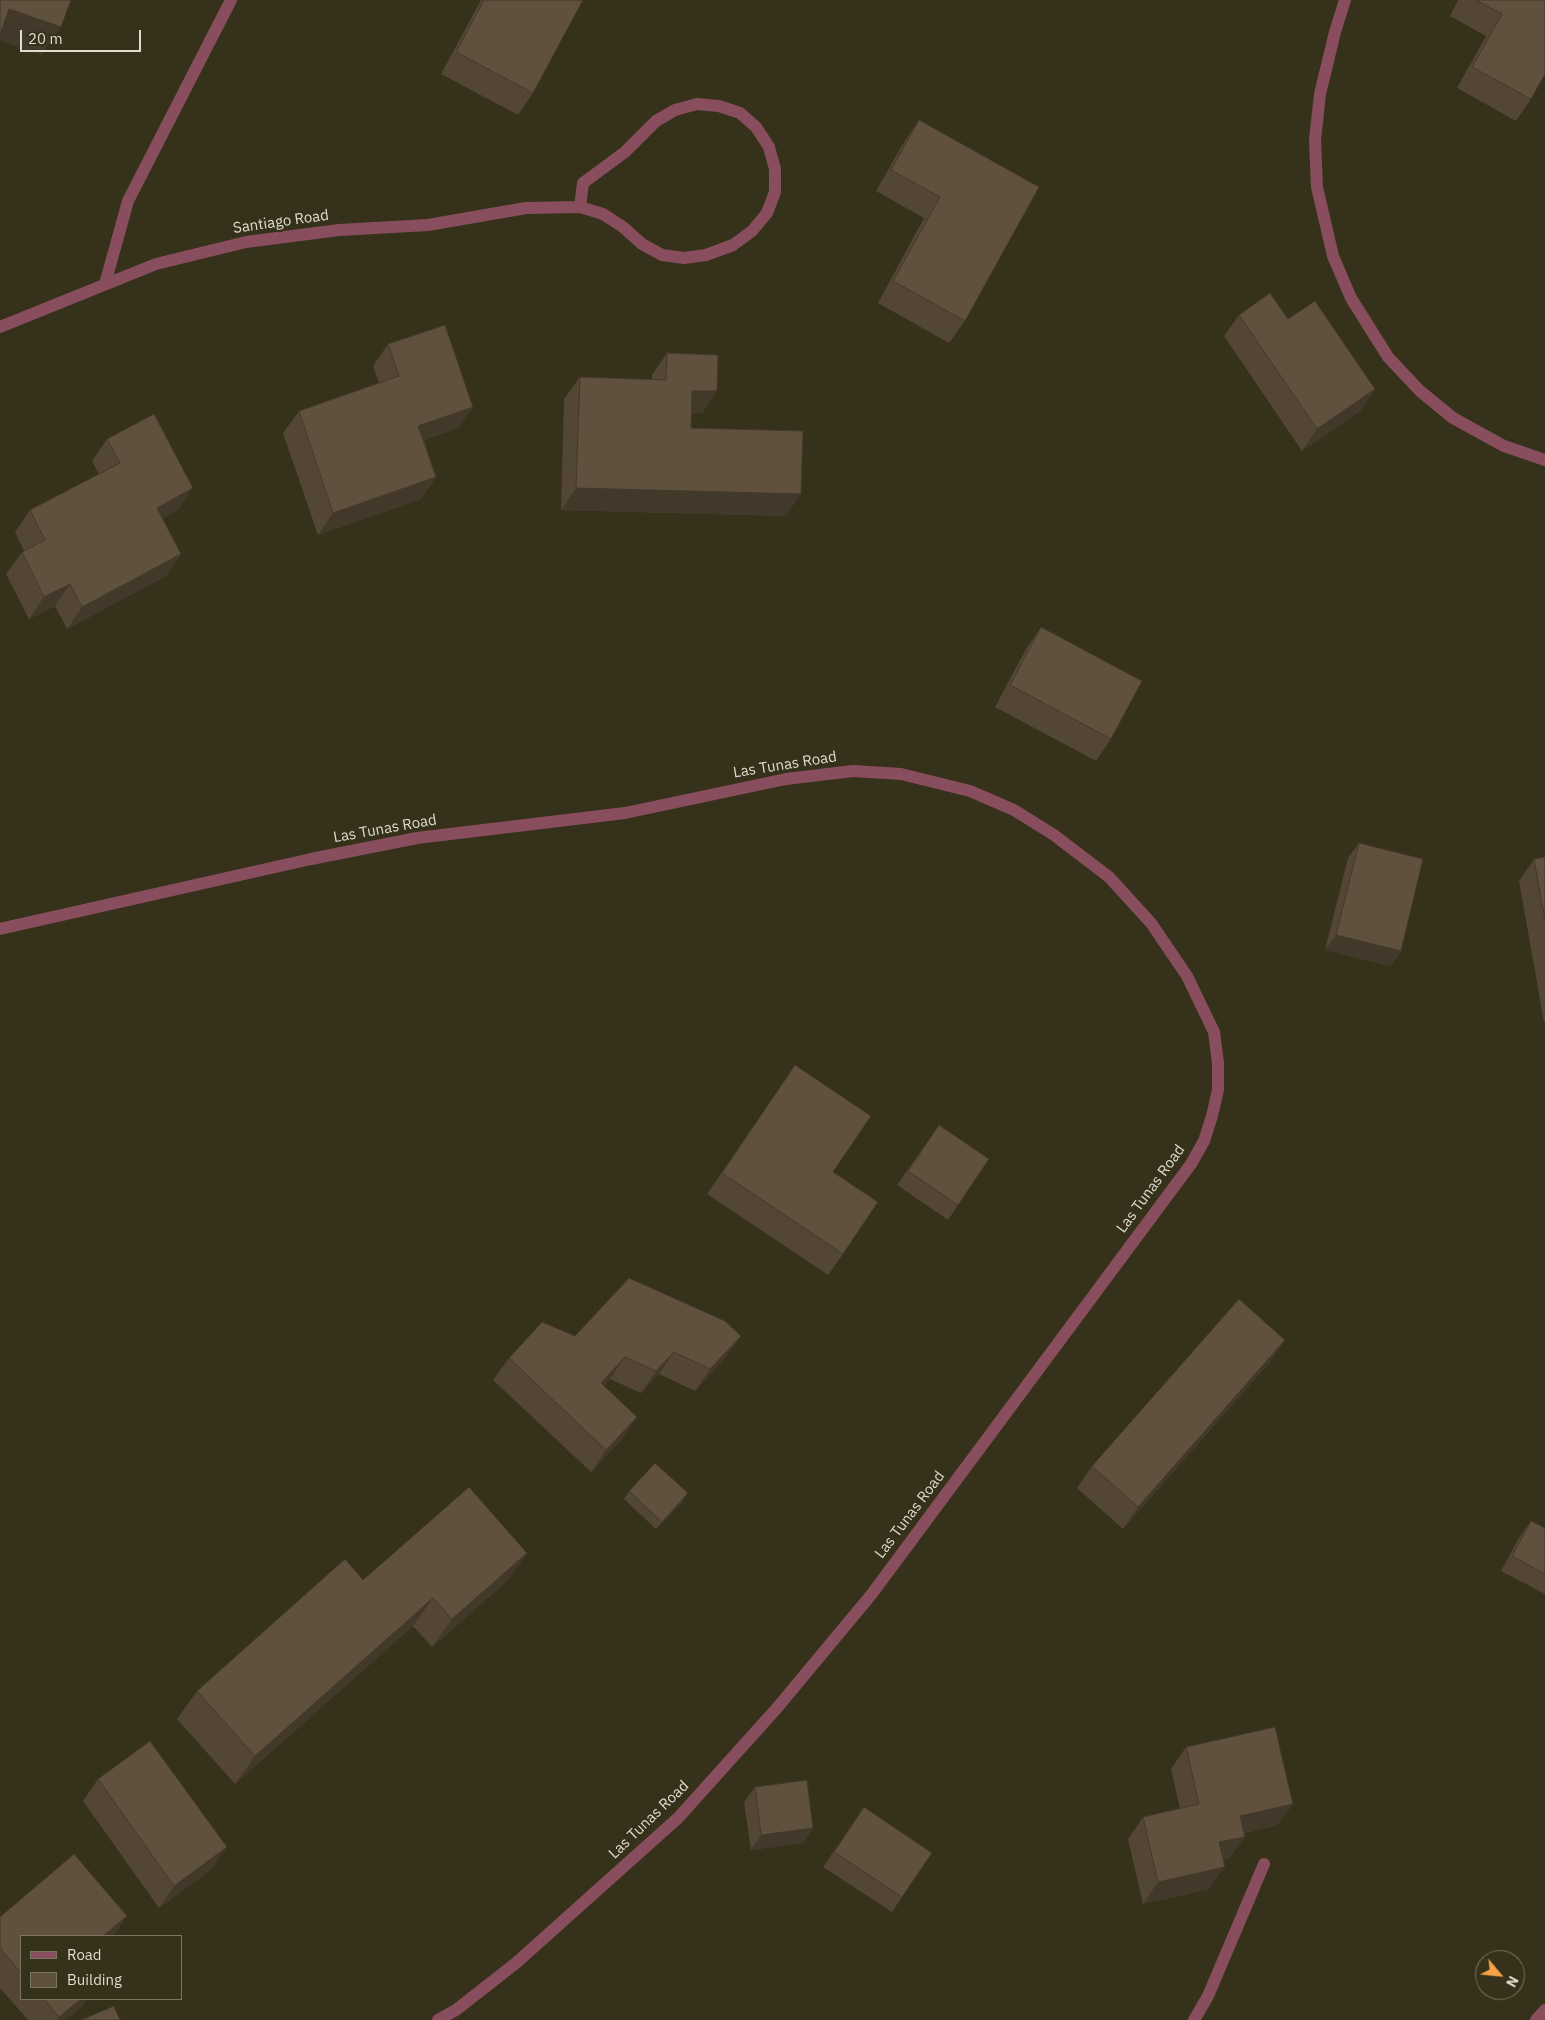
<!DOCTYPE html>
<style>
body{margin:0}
#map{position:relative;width:1545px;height:2020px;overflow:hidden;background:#36311b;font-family:"IBM Plex Sans",sans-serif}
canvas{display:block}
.legend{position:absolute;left:20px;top:1935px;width:162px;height:65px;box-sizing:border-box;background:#36311b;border:1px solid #7a7563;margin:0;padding:6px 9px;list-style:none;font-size:15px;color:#dfdccf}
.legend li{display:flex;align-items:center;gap:10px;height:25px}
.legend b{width:25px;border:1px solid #7a7563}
.north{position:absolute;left:1475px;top:1950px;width:50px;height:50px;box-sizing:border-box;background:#36311b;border:1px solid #7a7563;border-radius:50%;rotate:118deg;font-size:14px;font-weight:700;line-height:20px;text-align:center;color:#dfdccf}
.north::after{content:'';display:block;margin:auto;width:18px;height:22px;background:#f6a246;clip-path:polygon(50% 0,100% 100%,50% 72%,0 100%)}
.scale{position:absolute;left:20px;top:30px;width:121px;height:22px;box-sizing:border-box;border:2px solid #dfdccf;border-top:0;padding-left:6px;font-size:15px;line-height:18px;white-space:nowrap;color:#dfdccf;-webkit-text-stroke:4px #36311b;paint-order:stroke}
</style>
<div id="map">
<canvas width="1545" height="2020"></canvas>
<ul class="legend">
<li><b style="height:6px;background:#894e5d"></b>Road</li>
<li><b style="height:14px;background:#60513e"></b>Building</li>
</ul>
<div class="north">N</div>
<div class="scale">20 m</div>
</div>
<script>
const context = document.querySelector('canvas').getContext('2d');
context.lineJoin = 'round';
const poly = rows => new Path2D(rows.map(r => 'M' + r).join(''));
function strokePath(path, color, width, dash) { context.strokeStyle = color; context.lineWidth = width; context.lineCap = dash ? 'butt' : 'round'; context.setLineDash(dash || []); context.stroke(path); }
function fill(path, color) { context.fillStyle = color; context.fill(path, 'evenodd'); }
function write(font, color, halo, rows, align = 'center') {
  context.font = font + ' "IBM Plex Sans",sans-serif'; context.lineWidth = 5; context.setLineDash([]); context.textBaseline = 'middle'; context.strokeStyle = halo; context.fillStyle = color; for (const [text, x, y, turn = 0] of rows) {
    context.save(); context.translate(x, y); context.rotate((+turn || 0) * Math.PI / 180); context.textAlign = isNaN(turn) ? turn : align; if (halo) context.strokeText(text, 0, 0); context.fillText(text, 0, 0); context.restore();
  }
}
strokePath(poly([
 [1345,0,1335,32,1320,94,1315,140,1317,187,1333,256,1351,298,1388,357,1420,391,1453,418,1504,446,1545,460],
 [697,104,719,106,740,113,756,127,769,147,775,169,775,192,767,213,752,231,733,245,706,255,684,258,662,255,642,244,623,227,603,214,580,207,583,183,625,152,656,121,675,110,697,104],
 [105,284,128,201,231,0],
 [0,327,156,264,246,242,339,230,428,225,526,208,580,207],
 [0,929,311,859,417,838,625,813,786,779,853,771,901,774,970,791,1014,810,1054,835,1109,877,1151,923,1187,976,1214,1032,1218,1063,1218,1090,1212,1116,1204,1141,1191,1164,871,1595,777,1708,678,1818,516,1963,456,2010,438,2020],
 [1194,2020,1208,1996,1264,1864],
 [1536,2020,1545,2010]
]), '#894e5d', 12);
fill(poly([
 [481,0,583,0,533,93,518,115,441,74],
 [1458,0,1545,0,1531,99,1516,121,1457,88,1486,36,1450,16],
 [919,120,1039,187,965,321,949,343,878,303,924,218,876,191,904,142],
 [1239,315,1375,389,1360,411,1302,451,1224,336],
 [388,344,473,407,458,428,424,440,436,477,421,499,318,535,283,433,299,411,379,383,373,366],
 [667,353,717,391,702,413,691,413,691,428,786,516,561,510,564,399,580,377,652,380,652,375],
 [107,439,178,510,162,518,181,554,166,576,67,629,55,606,29,619,6,574,22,552,24,551,15,532,30,510,99,474,92,461],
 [1041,627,1111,739,1096,761,995,707,1026,649],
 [1359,843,1401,951,1390,966,1325,950,1348,858],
 [1545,857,1545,1022,1544,1022,1519,881,1534,859],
 [795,1065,843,1254,828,1275,707,1194],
 [939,1125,989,1159,948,1220,897,1185],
 [575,1336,741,1336,725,1358,695,1391,659,1374,641,1393,610,1379,604,1386,622,1439,591,1472,493,1380,509,1358],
 [1270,1362,1123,1529,1077,1488,1092,1466],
 [629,1491,683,1501,656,1529,624,1499],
 [1531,1521,1545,1528,1545,1594,1501,1571,1520,1536],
 [527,1553,507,1581,432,1647,413,1626,235,1784,177,1719,197,1691,363,1580],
 [1186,1747,1293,1804,1277,1825,1244,1833,1230,1858,1223,1860,1209,1889,1143,1904,1128,1839,1143,1817,1180,1809,1171,1769],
 [98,1779,212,1869,159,1908,83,1801],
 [755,1787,813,1828,803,1843,751,1850,744,1802],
 [864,1807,902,1897,892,1912,823,1867],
 [127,1916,113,1936,21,1936,21,1999,87,1999,82,2006,66,2020,28,2020,0,1988,0,1917]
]), '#534635');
fill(poly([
 [9,9,61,27,41,55,0,41,0,22],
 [1375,389,1360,411,1302,451,1317,429],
 [692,391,717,391,702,413,677,412],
 [473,407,458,428,403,448,418,426],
 [436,477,421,499,318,535,333,513],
 [193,488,178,510,142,530,157,508],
 [576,488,801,494,786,516,561,510],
 [181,554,166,576,67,629,82,607],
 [70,584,55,606,29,619,44,597],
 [1336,935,1401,951,1390,966,1325,950],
 [741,1336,725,1358,695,1391,710,1369],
 [1285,1340,1270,1362,1123,1529,1138,1507],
 [674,1352,659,1374,641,1393,656,1371],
 [625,1357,610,1379,586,1405,601,1383],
 [637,1417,622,1439,591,1472,606,1450],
 [688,1493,683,1501,656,1529,662,1522],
 [527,1553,507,1581,432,1647,452,1619],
 [433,1598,413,1626,235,1784,255,1756],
 [1293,1804,1277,1825,1225,1837,1240,1816],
 [813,1828,803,1843,751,1850,761,1835],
 [1245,1837,1230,1858,1204,1864,1219,1842],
 [227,1847,212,1869,159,1908,174,1886],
 [1225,1867,1209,1889,1143,1904,1158,1882],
 [127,1916,113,1936,103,1936],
 [81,1999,87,1999,82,2006,66,2020,57,2020,59,2017]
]), '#43392b');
const building = poly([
 [0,0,71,0,61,27,9,9,0,35,0,0],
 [484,0,583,0,533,93,456,52,484,0],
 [1476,0,1545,0,1545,74,1531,99,1472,67,1502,14,1476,0],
 [919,120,1039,187,965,321,893,281,940,197,891,170,919,120],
 [1270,293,1288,319,1315,301,1375,389,1317,429,1239,315,1270,293],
 [445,325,473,407,418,426,436,477,333,513,299,411,399,376,388,344,445,325],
 [667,353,718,355,717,391,692,391,691,428,803,431,801,494,576,488,580,377,666,380,667,353],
 [154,414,193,488,157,508,181,554,82,607,70,584,44,597,22,552,45,540,30,510,120,463,107,439,154,414],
 [1041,627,1142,681,1111,739,1010,685,1041,627],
 [1359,843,1423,859,1401,951,1336,935,1359,843],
 [1545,857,1545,920,1534,859,1545,857],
 [795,1065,871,1116,833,1172,878,1202,843,1254,722,1173,795,1065],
 [939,1125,989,1159,958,1205,908,1171,939,1125],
 [629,1278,725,1321,741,1336,710,1369,674,1352,656,1371,625,1357,601,1383,637,1417,606,1450,509,1358,542,1322,575,1336,629,1278],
 [1239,1299,1285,1340,1138,1507,1092,1466,1239,1299],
 [655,1463,688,1493,662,1522,629,1491,655,1463],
 [469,1487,527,1553,452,1619,433,1598,255,1756,197,1691,345,1559,363,1580,469,1487],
 [1531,1521,1545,1528,1545,1574,1512,1556,1531,1521],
 [1275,1727,1293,1804,1240,1816,1245,1837,1219,1842,1225,1867,1158,1882,1143,1817,1199,1804,1186,1747,1275,1727],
 [150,1741,227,1847,174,1886,98,1779,150,1741],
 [807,1780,813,1828,761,1835,755,1787,807,1780],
 [864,1807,932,1853,902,1897,834,1852,864,1807],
 [74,1854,127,1916,103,1936,21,1936,21,1973,0,1948,0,1917,74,1854],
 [44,1999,81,1999,59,2017,44,1999],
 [114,2006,120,2020,81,2020,114,2006]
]);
fill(building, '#60513e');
strokePath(building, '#43392b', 1);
write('15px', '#dfdccf', '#36311b', [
 ["Santiago Road",281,222,-8],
 ["Las Tunas Road",785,765,-9],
 ["Las Tunas Road",385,829,-10],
 ["Las Tunas Road",1151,1189,-54],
 ["Las Tunas Road",910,1515,-53],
 ["Las Tunas Road",649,1820,-44]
]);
</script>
